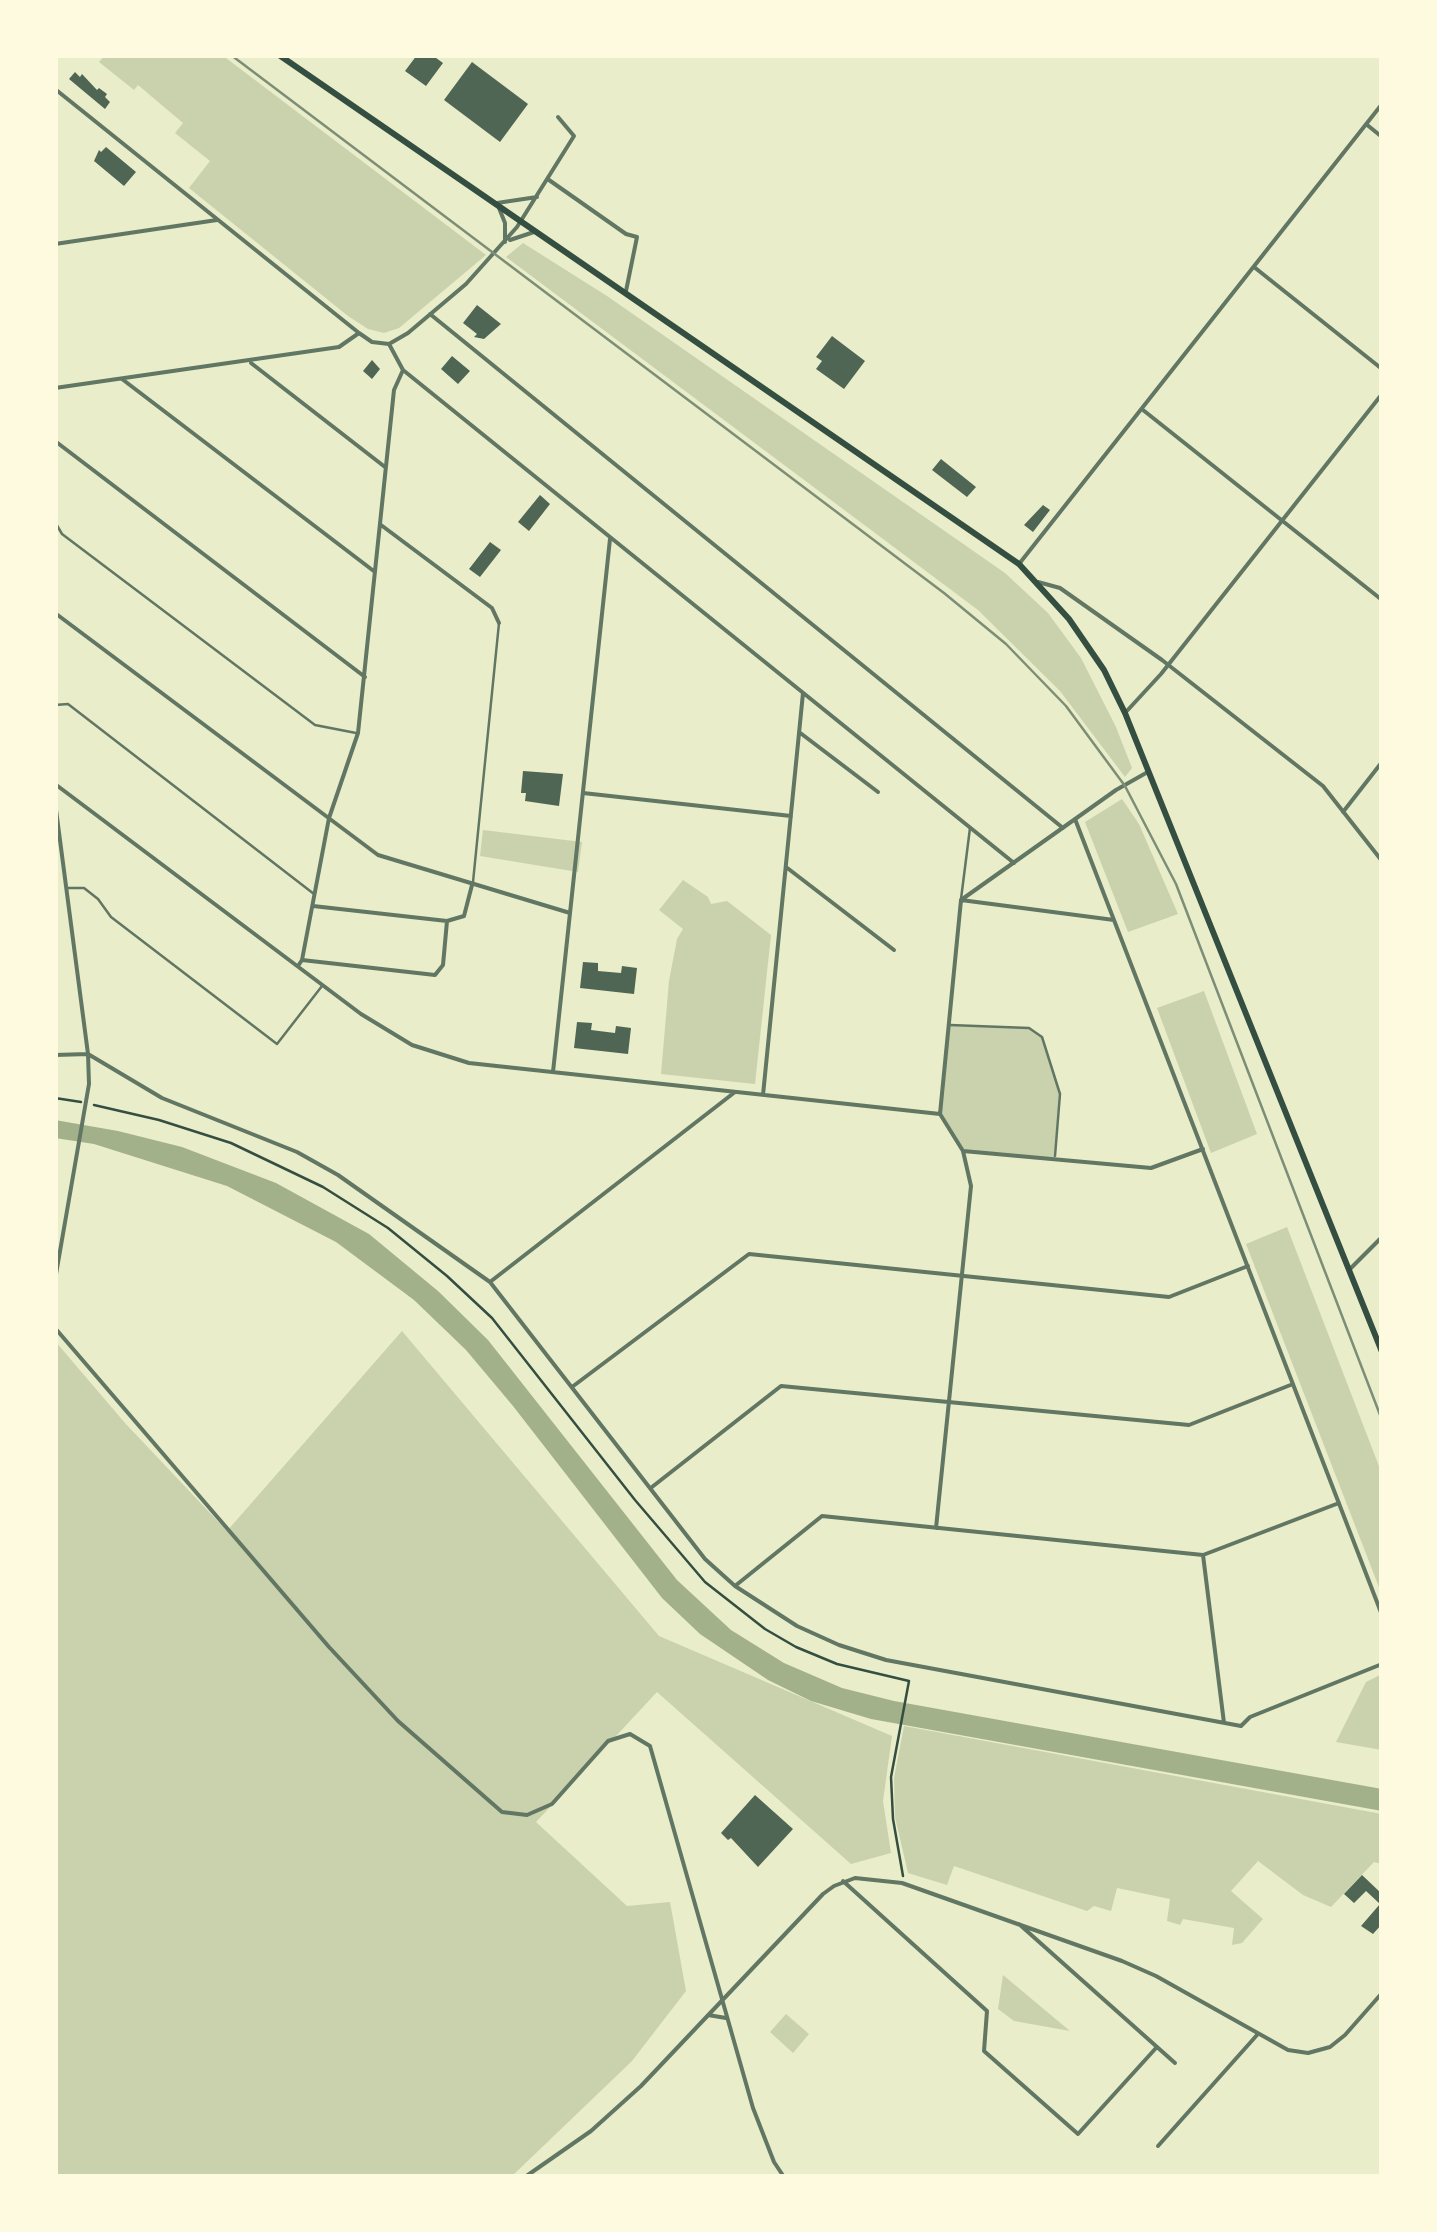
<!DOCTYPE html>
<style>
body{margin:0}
#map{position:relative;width:1437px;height:2232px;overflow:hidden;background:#e9edc9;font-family:"Titillium Web",sans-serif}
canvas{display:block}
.frame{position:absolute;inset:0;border:58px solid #fefae0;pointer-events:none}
</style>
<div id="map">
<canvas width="1437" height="2232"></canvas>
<div class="frame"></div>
</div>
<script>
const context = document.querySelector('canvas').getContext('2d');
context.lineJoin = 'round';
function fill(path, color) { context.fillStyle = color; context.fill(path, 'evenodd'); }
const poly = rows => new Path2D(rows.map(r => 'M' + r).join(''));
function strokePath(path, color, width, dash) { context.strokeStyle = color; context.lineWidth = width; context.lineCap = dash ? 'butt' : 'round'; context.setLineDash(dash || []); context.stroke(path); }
fill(poly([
 [105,55,222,55,486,255,399,328,384,333,368,329,348,316,189,188,210,161,175,133,183,123,138,85,134,90,99,62],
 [523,243,607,296,1005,573,1048,613,1081,658,1116,727,1132,768,1125,777,1060,691,978,610,506,257],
 [1122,799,1139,824,1178,914,1128,932,1085,822],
 [483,830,582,842,578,872,480,856],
 [683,880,708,897,711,904,727,901,771,935,755,1084,661,1074,669,981,677,939,683,929,659,910],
 [1204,991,1257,1134,1211,1153,1157,1008],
 [949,1025,1029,1028,1042,1037,1060,1094,1055,1159,963,1151,940,1114],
 [1287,1227,1382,1474,1382,1595,1246,1244],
 [402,1331,659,1636,892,1736,883,1801,891,1853,851,1864,657,1692,536,1822,627,1906,670,1902,686,1991,632,2061,511,2177,55,2177,55,1341,125,1423,227,1531],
 [1382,1674,1382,1750,1336,1742,1366,1682],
 [904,1726,1382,1814,1382,1864,1374,1862,1331,1907,1303,1895,1258,1861,1231,1891,1263,1919,1242,1943,1232,1945,1234,1928,1183,1919,1180,1925,1167,1921,1170,1899,1117,1888,1111,1911,1094,1906,1087,1911,954,1866,947,1885,908,1873,895,1817,894,1778],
 [1003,1975,1070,2031,1014,2021,998,2009],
 [786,2014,809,2034,793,2053,770,2032]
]), '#cad2ad');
fill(poly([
 [55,1120,118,1131,182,1147,276,1183,369,1234,438,1291,488,1340,677,1580,731,1630,784,1663,842,1688,894,1701,1382,1789,1382,1811,871,1719,811,1701,768,1680,700,1634,662,1598,513,1406,466,1350,414,1300,336,1242,227,1186,94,1144,55,1138]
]), '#a3b18a');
fill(poly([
 [417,55,432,55,443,63,426,86,405,71],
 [472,62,528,104,500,142,444,100],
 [75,72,80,77,82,74,97,90,99,88,107,94,105,97,110,102,105,109,69,79],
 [106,147,136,172,124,186,94,161,99,150,101,152],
 [477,305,501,324,484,339,474,337,477,334,463,323],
 [832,336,865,361,844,389,816,369,822,361,816,357],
 [452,356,470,371,458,384,441,369],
 [372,360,380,369,372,379,363,371],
 [941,459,976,487,967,497,932,470],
 [540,495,550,504,529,531,518,522],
 [1043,505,1050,510,1033,532,1024,525],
 [490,542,501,550,480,577,469,569],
 [523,771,563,774,559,806,525,801,526,793,521,793],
 [583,962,598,963,598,971,621,973,622,966,637,968,634,994,580,988],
 [577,1022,592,1023,591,1030,615,1033,616,1026,631,1028,628,1054,574,1048],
 [755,1795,793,1829,758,1867,731,1838,728,1840,721,1833],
 [1362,1875,1382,1894,1382,1924,1373,1934,1361,1926,1380,1904,1366,1891,1354,1903,1344,1894]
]), '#4f6655');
strokePath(poly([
 [55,1098,81,1102],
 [94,1105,159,1120,231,1143,323,1187,388,1228,447,1276,492,1318,635,1500,705,1582,765,1629,796,1647,837,1664,909,1681,891,1777,893,1819,903,1876]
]), '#344e41', 2.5);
strokePath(poly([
 [55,522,62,534,315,725,356,733],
 [55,705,68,704,314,894],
 [473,882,499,623],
 [66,888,84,888,98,899,111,917,277,1044,322,986],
 [961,899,970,828],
 [950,1025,1029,1028,1042,1037,1060,1094,1055,1156]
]), '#617663', 2.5);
strokePath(poly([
 [55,89,359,333,372,342,389,344],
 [1366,124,1382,137],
 [549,180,626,234,637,237,626,291],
 [510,240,534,232],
 [505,242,505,223,497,203,537,197],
 [55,244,217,220],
 [1254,267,1382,369],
 [430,314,1063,828],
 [389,344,403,370,1014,863],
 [389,344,408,333,466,284,517,227,574,136,558,117],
 [251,363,385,467],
 [122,379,375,572],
 [55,388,339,347,359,333],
 [1143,410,1382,600],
 [55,441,365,677],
 [381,525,492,608,499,623],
 [1019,564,1382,104],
 [1038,582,1060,588,1162,660,1323,786,1382,861],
 [55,613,378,855,570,913],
 [1125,713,1161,674,1382,394],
 [799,732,878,792],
 [55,784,361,1014,412,1045,469,1063,940,1114],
 [583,793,791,816],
 [55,802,88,1054,89,1084,55,1280],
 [1343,812,1382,762],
 [1075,819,1382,1615],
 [786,867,894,950],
 [961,900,1114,920],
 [313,906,447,921,464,916,472,885],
 [302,960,435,975,443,965,447,921],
 [298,966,302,960,329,818,358,733,394,390,403,370],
 [88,1054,162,1098,297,1152,338,1175,490,1282,705,1559,735,1586,797,1626,839,1645,886,1660,1241,1726,1250,1717,1382,1664],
 [55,1055,88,1054],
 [553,1072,610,539],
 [763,1095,803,693],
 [940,1114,961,900,1116,790,1146,773],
 [963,1151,1151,1168,1203,1149],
 [1350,1269,1382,1237],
 [490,1282,735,1092],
 [55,1328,329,1647,398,1721,502,1812,527,1815,552,1804,608,1741,630,1734,650,1746,753,2108,774,2162,784,2177],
 [572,1387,749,1254,1169,1297,1248,1266],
 [652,1487,781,1386,1189,1425,1293,1384],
 [936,1528,971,1186,963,1151,940,1114],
 [1203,1555,1224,1723],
 [735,1586,822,1516,1203,1555,1339,1503],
 [843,1881,987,2011,984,2051,1078,2134,1156,2048],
 [1019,1924,1175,2063],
 [708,2015,726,2018],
 [1158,2146,1257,2035],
 [525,2177,591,2131,641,2086,823,1894,834,1886,855,1878,902,1883,1122,1961,1156,1976,1288,2050,1308,2053,1330,2047,1345,2035,1382,1993]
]), '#617663', 4);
strokePath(poly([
 [279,55,1019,564,1069,619,1104,670,1125,713,1382,1352]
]), '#344e41', 6);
strokePath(poly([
 [231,55,944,593,1006,644,1066,706,1125,786,1176,884,1382,1420]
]), '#7c8e77', 2.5);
</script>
